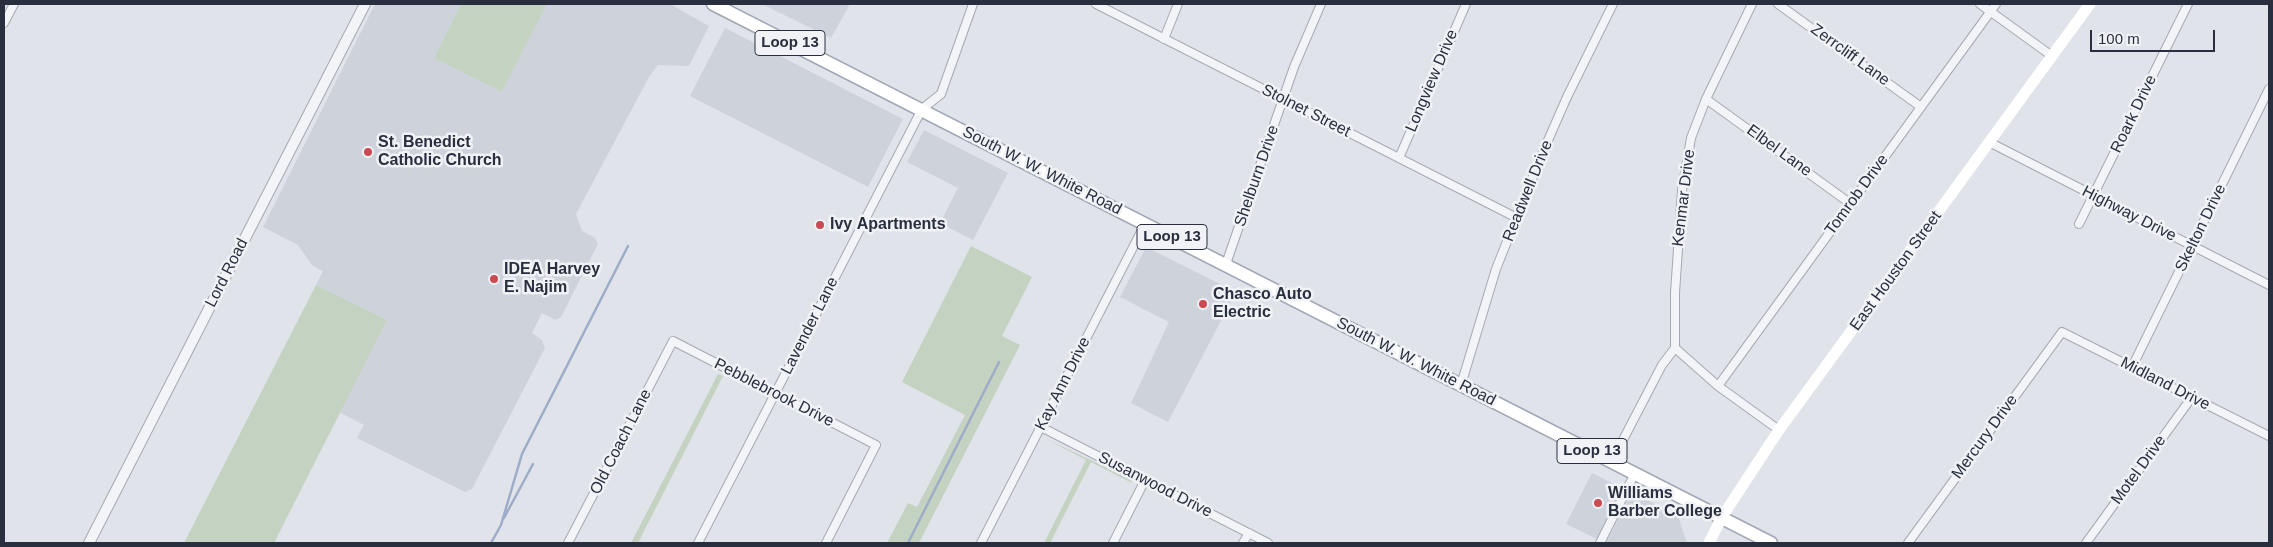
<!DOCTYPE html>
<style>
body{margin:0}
#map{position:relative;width:2273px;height:547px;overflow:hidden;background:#e0e3e9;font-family:Arial,sans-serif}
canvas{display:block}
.frame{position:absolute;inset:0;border:5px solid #292f3f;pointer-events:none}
.scale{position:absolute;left:2090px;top:30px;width:125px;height:22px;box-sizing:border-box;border:2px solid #292f3f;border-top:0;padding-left:6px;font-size:15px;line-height:18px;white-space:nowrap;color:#292f3f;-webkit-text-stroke:4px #f0f2f6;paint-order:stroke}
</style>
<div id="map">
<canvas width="2273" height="547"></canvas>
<div class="frame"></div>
<div class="scale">100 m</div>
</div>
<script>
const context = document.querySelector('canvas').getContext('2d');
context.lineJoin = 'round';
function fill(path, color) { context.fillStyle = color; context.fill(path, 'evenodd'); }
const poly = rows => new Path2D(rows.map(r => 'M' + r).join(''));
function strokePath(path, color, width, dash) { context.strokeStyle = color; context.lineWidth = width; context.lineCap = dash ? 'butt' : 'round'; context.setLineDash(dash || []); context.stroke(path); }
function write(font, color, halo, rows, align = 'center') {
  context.font = font + ' Arial,sans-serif'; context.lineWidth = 5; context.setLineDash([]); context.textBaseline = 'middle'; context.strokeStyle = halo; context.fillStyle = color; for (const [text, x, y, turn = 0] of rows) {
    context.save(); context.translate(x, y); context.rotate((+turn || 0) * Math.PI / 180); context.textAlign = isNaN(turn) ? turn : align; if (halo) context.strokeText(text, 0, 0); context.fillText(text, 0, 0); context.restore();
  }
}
fill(poly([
 [375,4,461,4,434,58,502,92,547,4,670,4,709,26,689,66,658,65,649,77,576,214,582,231,595,238,598,244,561,317,555,320,542,313,532,333,542,340,545,348,472,489,465,492,357,438,364,425,339,412,387,320,316,285,323,271,312,265,298,245,263,227],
 [762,4,850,4,831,38],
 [725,28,903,119,868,187,690,96],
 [924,130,1008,173,973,240,940,223,958,188,907,162],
 [1146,247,1236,292,1168,422,1131,403,1169,322,1120,297],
 [1592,473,1622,488,1597,539,1566,524],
 [1632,492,1678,516,1687,543,1606,543]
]), '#ced2da');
fill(poly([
 [461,4,547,4,502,92,434,58],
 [971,246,1032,277,1002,336,1020,345,919,543,887,543,908,503,917,507,965,415,902,382],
 [316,285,387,320,274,543,184,543],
 [718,374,723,376,638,543,631,543],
 [1046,439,1131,479,1132,483,1091,462,1050,543,1044,543,1086,460]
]), '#c4d2c2');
strokePath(poly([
 [504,518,533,464],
 [491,543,501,525,522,454,628,246],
 [908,543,999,362]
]), '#9dadc7', 2.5);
const minor = poly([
 [1096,4,1517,218],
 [1752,4,1706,99,1691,138,1682,190,1675,293,1675,348,1718,386,1779,430],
 [1778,4,1921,107],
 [1980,4,2052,56],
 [4,23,14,4],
 [1164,39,1178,4],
 [1706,99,1851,204],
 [1989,142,2269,285],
 [1399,158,1466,4],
 [2079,224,2188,4],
 [1226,264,1294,67,1321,4],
 [2132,367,2269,89],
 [1461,385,1496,269,1542,154,1567,97,1613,4],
 [1718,386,1996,4],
 [1041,427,1268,543],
 [1612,461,1662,365,1675,348],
 [568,543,673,341,876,445,826,543],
 [698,543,922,109,941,94,973,4],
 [981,543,1145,224],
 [1113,543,1145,480],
 [1243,543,1249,533],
 [1600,543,1635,473],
 [1908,543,2062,332,2269,436],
 [2086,543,2192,397]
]);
const tertiary = poly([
 [89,543,365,4]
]);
const primary = poly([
 [713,4,1771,543]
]);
strokePath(minor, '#a5a9b3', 10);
strokePath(tertiary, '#a5a9b3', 12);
strokePath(primary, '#a0a6b4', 15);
strokePath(minor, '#f3f4f7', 8);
strokePath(tertiary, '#f3f4f7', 10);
strokePath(poly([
 [1709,543,1722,517,1779,430,2090,4]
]), '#fff', 11);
strokePath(primary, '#fff', 12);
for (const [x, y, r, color] of [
 [368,152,5,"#c94a51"],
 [820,225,5,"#c94a51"],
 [494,279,5,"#c94a51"],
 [1203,304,5,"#c94a51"],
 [1598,503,5,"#c94a51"]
]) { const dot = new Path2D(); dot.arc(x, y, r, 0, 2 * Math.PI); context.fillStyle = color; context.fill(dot); strokePath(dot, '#f0f2f6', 2); }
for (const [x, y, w] of [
 [790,43,70],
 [1172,237,70],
 [1592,451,70]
]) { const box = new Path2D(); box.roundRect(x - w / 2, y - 12.5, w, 25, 4); context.fillStyle = '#f0f2f6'; context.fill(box); strokePath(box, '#292f3f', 1); }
write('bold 15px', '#292f3f', null, [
 ["Loop 13",790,43],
 ["Loop 13",1172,237],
 ["Loop 13",1592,451]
]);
write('16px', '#292f3f', '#f0f2f6', [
 ["Zerrcliff Lane",1850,55,36],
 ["Longview Drive",1432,81,-67],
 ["Stolnet Street",1306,111,27],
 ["Roark Drive",2134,114,-64],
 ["Elbel Lane",1779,151,36],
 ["South W. W. White Road",1042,171,27],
 ["Shelburn Drive",1257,176,-71],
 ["Readwell Drive",1528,191,-68],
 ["Tomrob Drive",1857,195,-54],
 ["Kenmar Drive",1684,198,-83],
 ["Highway Drive",2129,214,27],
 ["Skelton Drive",2201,228,-64],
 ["East Houston Street",1896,271,-54],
 ["Lord Road",227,273,-63],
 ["Lavender Lane",810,326,-63],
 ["South W. W. White Road",1416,362,27],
 ["Kay Ann Drive",1063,384,-63],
 ["Midland Drive",2165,384,27],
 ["Pebblebrook Drive",774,393,27],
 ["Mercury Drive",1985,437,-54],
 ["Old Coach Lane",621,442,-63],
 ["Motel Drive",2139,470,-54],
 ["Susanwood Drive",1155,485,27]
]);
write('bold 16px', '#292f3f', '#f0f2f6', [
 ["St. Benedict",378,143],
 ["Catholic Church",378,161],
 ["Ivy Apartments",830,225],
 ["IDEA Harvey",504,270],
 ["E. Najim",504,288],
 ["Chasco Auto",1213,295],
 ["Electric",1213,313],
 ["Williams",1608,494],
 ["Barber College",1608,512]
], 'left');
</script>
